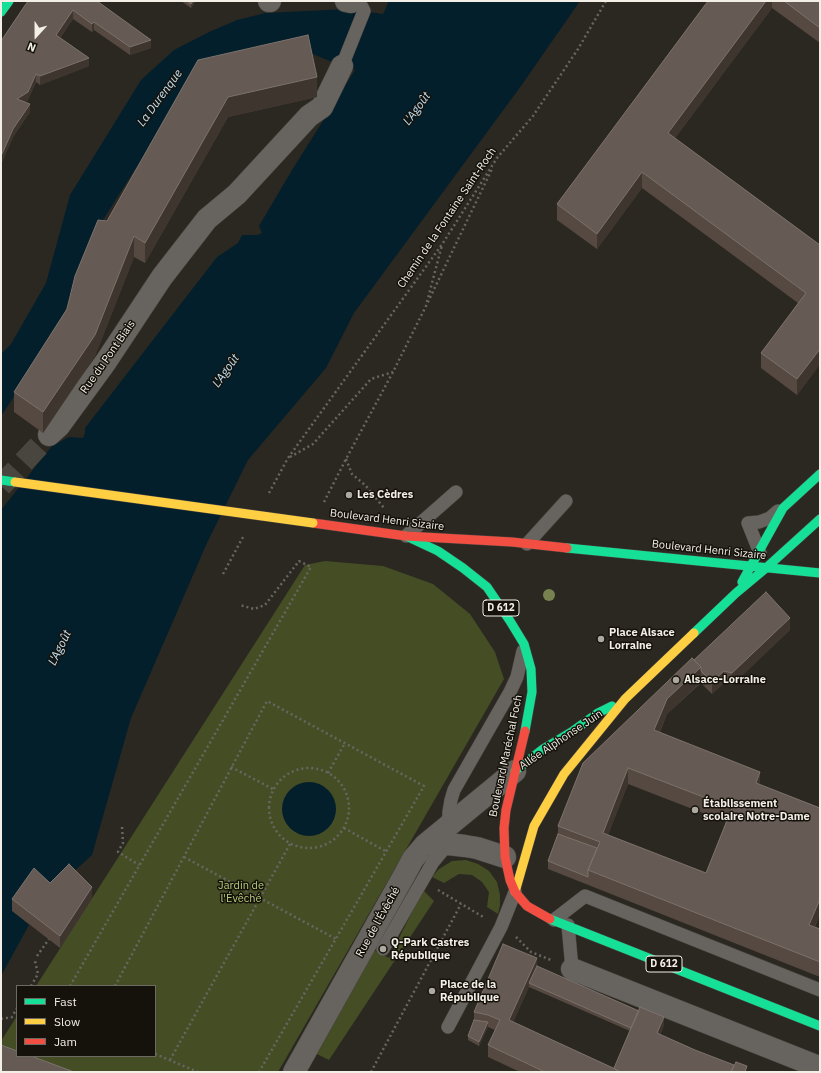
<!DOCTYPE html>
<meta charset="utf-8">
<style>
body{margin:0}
#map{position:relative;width:821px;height:1073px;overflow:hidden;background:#2b2821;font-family:"IBM Plex Sans",sans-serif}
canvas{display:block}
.frame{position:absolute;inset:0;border:2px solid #f3efe6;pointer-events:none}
.legend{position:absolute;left:16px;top:985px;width:140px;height:72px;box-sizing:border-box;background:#15120c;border:1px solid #6e6a63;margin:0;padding:5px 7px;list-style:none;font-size:12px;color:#f3efe6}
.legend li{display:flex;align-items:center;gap:8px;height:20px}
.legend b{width:20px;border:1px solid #6e6a63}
.north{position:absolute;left:16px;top:16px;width:40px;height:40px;-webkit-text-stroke:3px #15120c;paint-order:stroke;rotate:201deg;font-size:11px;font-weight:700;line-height:16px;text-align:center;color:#f3efe6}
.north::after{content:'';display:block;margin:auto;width:14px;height:18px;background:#f3efe6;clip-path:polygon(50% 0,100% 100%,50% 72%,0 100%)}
</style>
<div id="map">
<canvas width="821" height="1073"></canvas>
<div class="frame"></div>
<ul class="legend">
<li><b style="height:5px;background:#16e098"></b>Fast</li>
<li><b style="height:5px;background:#ffcf43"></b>Slow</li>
<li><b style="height:5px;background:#f24e42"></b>Jam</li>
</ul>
<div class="north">N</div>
</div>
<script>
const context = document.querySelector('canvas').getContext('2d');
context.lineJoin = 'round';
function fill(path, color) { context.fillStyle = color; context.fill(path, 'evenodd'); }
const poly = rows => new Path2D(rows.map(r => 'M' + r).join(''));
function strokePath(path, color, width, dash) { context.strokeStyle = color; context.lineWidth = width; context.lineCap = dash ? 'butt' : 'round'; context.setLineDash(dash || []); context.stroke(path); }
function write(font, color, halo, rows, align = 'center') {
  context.font = font + ' "IBM Plex Sans",sans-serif'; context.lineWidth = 3; context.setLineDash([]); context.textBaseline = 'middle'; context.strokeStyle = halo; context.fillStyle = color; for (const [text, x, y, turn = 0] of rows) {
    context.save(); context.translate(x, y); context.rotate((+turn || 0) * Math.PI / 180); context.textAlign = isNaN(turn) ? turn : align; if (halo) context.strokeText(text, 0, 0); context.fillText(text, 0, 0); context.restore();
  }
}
fill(poly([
 [325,561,383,566,433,584,470,614,495,652,504,679,278,1072,41,1072,1,1057,1,1041,17,1016,17,1056,155,1056,155,986,36,986,305,565],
 [466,860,478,864,489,871,497,882,500,895,500,905,498,914,487,907,489,892,482,882,472,875,459,874,444,883,432,877,439,869,452,861],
 [423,890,434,901,329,1060,313,1052,374,950,389,958]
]), '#454d25');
fill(poly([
 [389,1,580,1,521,86,354,313,326,368,248,460,207,543,131,718,92,855,69,876,13,911,29,925,1,976,1,510,52,446,69,437,83,438,85,433,85,428,217,257,238,243,242,235,257,235,262,233,259,226,292,170,355,70,342,66,310,53,195,75,101,223,75,282,58,331,1,416,1,354,11,344,46,283,70,195,141,80,174,50,209,32,237,20,265,13,348,9,383,14],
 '282 809a27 27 0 1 1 54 0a27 27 0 1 1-54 0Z'
]), '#041f2c');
strokePath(poly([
 [1,486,49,435]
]), '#49463f', 22, [22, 11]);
const lane = poly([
 [342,66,364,11,362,7,357,3,351,2],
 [406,536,456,492],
 [527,544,566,501],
 [760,553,748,523,759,522,770,518,778,511],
 [554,920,585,896,820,990],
 [568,925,572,969],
 [383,949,433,862,448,844,449,812,451,800,454,790,510,692,517,677,523,651],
 [448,1027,501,927,515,892]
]);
const street = poly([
 [269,1,270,1],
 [346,1,351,2],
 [49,435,59,426,105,363,162,277,207,219,237,194,309,116,322,107,342,66],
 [425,845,515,771],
 [572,969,816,1066,820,1072],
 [294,1072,406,872,413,859,425,845,448,844,465,846,477,848,505,857]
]);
const fast = poly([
 [1,12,9,1],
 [1,480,15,482],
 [406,536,438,551,463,568,487,587,510,621,524,644,531,669,532,692,525,731],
 [567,548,820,573],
 [742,582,783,508,820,474],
 [694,633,736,593,766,568,820,519],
 [515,771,543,749,573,731,598,713,612,706],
 [550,919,820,1026]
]);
const slow = poly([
 [515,892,534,826,564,774,625,699,694,633]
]);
const jam = poly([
 [313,523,406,536,512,542,567,548],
 [525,731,506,810,504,828,505,857,510,880,515,892,527,906,550,919]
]);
strokePath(lane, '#48453f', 14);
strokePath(street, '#48453f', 23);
strokePath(fast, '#48453f', 10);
strokePath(slow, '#48453f', 10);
strokePath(jam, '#48453f', 10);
strokePath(poly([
 [427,302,442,245],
 [290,457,313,444,371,379,393,372],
 [346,459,352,474,366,486,384,508],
 [269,493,288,458,443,243,497,158,533,116,578,49,606,1],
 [324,502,346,459,393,372,425,308,492,169],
 [223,574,243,537],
 [231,767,273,789],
 '269 808a40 40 0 1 1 80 0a40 40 0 1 1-80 0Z',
 [328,773,345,743],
 [122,827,123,843,118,852,139,865],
 [344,828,387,852],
 [184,857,336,939],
 [438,890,485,918],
 [516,937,531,952,551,960],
 [37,956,49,939],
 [31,986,38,974,35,961],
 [70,986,311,567,299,561,265,605,254,609,240,605],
 [115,986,267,701,424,786,259,1072],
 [1,1019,12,1017,17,1008],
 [155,1054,198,1072],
 [170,1060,290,844],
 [371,1072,461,904]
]), '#686661', 2.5, [2, 3]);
strokePath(lane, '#67645f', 13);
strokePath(street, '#67645f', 22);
strokePath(fast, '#16e098', 9);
strokePath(slow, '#ffcf43', 9);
strokePath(jam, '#f24e42', 9);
const slowBridge = poly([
 [15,482,313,523]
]);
strokePath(slowBridge, '#48453f', 10, []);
strokePath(slowBridge, '#ffcf43', 9);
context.fillStyle = '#788250';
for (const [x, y] of [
 [549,595]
]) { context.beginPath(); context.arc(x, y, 6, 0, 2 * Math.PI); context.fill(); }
fill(poly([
 [28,1,97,1,151,48,130,55,94,30,92,32,73,19,60,38,89,66,40,85,36,82,28,100,25,102,30,112,13,137,2,162,1,162,1,41],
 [181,1,196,1,191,8],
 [708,1,820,1,820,43,772,8,675,138,820,245,820,364,797,395,761,368,761,353,798,303,642,188,597,249,557,220,557,204],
 [198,60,317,97,228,117,145,263,134,257,95,356,43,433,14,412,14,392,67,309,107,221],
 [790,630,732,685,724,683,712,694,701,683,667,714,660,732,760,785,820,808,820,914,815,927,820,929,820,977,548,869,548,861,558,834,558,826,694,660],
 [628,784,726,822,706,873,608,835],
 [50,883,92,899,60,948,12,911,12,899],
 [537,966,664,1025,660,1035,747,1072,520,1072,488,1057,488,1045,495,1030,488,1027,479,1046,468,1040,468,1036,474,1020,474,1012],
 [529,987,630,1031,614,1068,513,1022]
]), '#554942');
fill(poly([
 [193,1,196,1,191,8,191,4],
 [766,1,772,1,772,8,668,148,668,133],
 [73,10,73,19,56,43,56,35],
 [94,22,94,30,92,32,92,24],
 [151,40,151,48,130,55,130,47],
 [89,58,89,66,40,85,40,76],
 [36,74,36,82,28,100,17,107,17,99],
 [317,77,317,97,228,117,145,263,145,243,228,97],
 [30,104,30,112,13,137,2,162,2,154,13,129],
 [642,172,642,188,597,249,597,234],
 [134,236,134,257,95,356,43,433,43,412],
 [820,349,820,364,797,395,797,379],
 [790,618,790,630,732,685,732,673],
 [701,667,701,682,667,714,654,745,654,730,667,699],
 [724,671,724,683,712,694,712,682],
 [628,768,628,784,603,848,603,833],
 [760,772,760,787,756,783],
 [92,887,92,899,60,948,60,936],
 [820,899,820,914,809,940,809,925],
 [537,958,537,970,529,983,529,987,509,1032,509,1020],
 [664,1017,664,1025,657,1042,657,1033],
 [488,1022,488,1027,479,1046,479,1042]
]), '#3d352e');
const building = poly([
 [28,1,97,1,151,40,130,47,94,22,92,24,73,10,56,35,89,58,40,76,36,74,28,92,17,99,30,104,13,129,2,154,1,153,1,41,28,1],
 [187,1,193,1,191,4,187,1],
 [708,1,766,1,668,133,820,245,820,349,797,379,761,353,806,293,642,172,597,234,557,204,708,1],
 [784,1,820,1,820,28,784,1],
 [308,35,317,77,228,97,145,243,134,236,95,335,43,412,14,392,67,309,75,276,98,220,107,221,198,60,308,35],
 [766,592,790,618,732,673,724,671,712,682,701,671,701,667,694,660,766,592],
 [692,658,701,667,667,699,654,730,760,772,756,783,820,808,820,899,809,925,820,929,820,962,588,870,600,842,558,826,583,763,692,658],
 [628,768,732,808,706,873,603,833,628,768],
 [558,834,597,848,588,870,588,877,548,861,558,834],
 [69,864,92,887,60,936,12,899,34,868,50,883,69,864],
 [503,944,537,958,509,1020,613,1068,620,1072,545,1072,488,1045,500,1020,488,1015,474,1012,503,944],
 [537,966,639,1011,631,1028,529,983,537,966],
 [640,1007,664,1017,657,1033,695,1050,734,1065,731,1072,620,1072,614,1068,640,1007],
 [474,1020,488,1022,479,1042,468,1036,474,1020],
 [1,1045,17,1051,17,1056,31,1056,74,1072,1,1072,1,1045],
 [736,1062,747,1066,745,1072,731,1072,736,1062]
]);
fill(building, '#665b54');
strokePath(building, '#7c726b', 1);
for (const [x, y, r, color] of [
 [349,495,4,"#ada9a1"],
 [601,639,4,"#ada9a1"],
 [676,680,4,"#ada9a1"],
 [695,810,4,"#ada9a1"],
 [383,949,4,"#ada9a1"],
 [432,991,4,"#ada9a1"]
]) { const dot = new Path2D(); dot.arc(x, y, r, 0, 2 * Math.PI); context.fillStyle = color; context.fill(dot); strokePath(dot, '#15120c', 1.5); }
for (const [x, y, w] of [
 [501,608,36],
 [664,964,36]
]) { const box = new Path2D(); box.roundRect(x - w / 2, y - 8, w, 16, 3); context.fillStyle = '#15120c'; context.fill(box); strokePath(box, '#f3efe6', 1); }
write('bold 10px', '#f3efe6', null, [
 ["D 612",501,608],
 ["D 612",664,964]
]);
write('11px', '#f3efe6', '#15120c', [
 ["Chemin de la Fontaine Saint-Roch",447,218,-56],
 ["Rue du Pont Biais",108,357,-55],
 ["Boulevard Henri Sizaire",387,520,7],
 ["Boulevard Henri Sizaire",709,550,6],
 ["Allée Alphonse Juin",561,740,-34],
 ["Boulevard Maréchal Foch",506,756,-78],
 ["Rue de l'Évêché",378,922,-61]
]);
write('bold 11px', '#f3efe6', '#15120c', [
 ["Les Cèdres",357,495],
 ["Place Alsace",609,633],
 ["Lorraine",609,646],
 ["Alsace-Lorraine",684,680],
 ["Établissement",703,804],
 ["scolaire Notre-Dame",703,817],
 ["Q-Park Castres",391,943],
 ["République",391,956],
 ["Place de la",440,985],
 ["République",440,998]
], 'left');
write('11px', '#b7cc77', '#15120c', [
 ["Jardin de",241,886],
 ["l'Évêché",241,899]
]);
write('italic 12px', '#bee0f4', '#15120c', [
 ["La Durenque",160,98,-54],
 ["L'Agoût",417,109,-54],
 ["L'Agoût",226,371,-55],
 ["L'Agoût",60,648,-64]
]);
</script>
